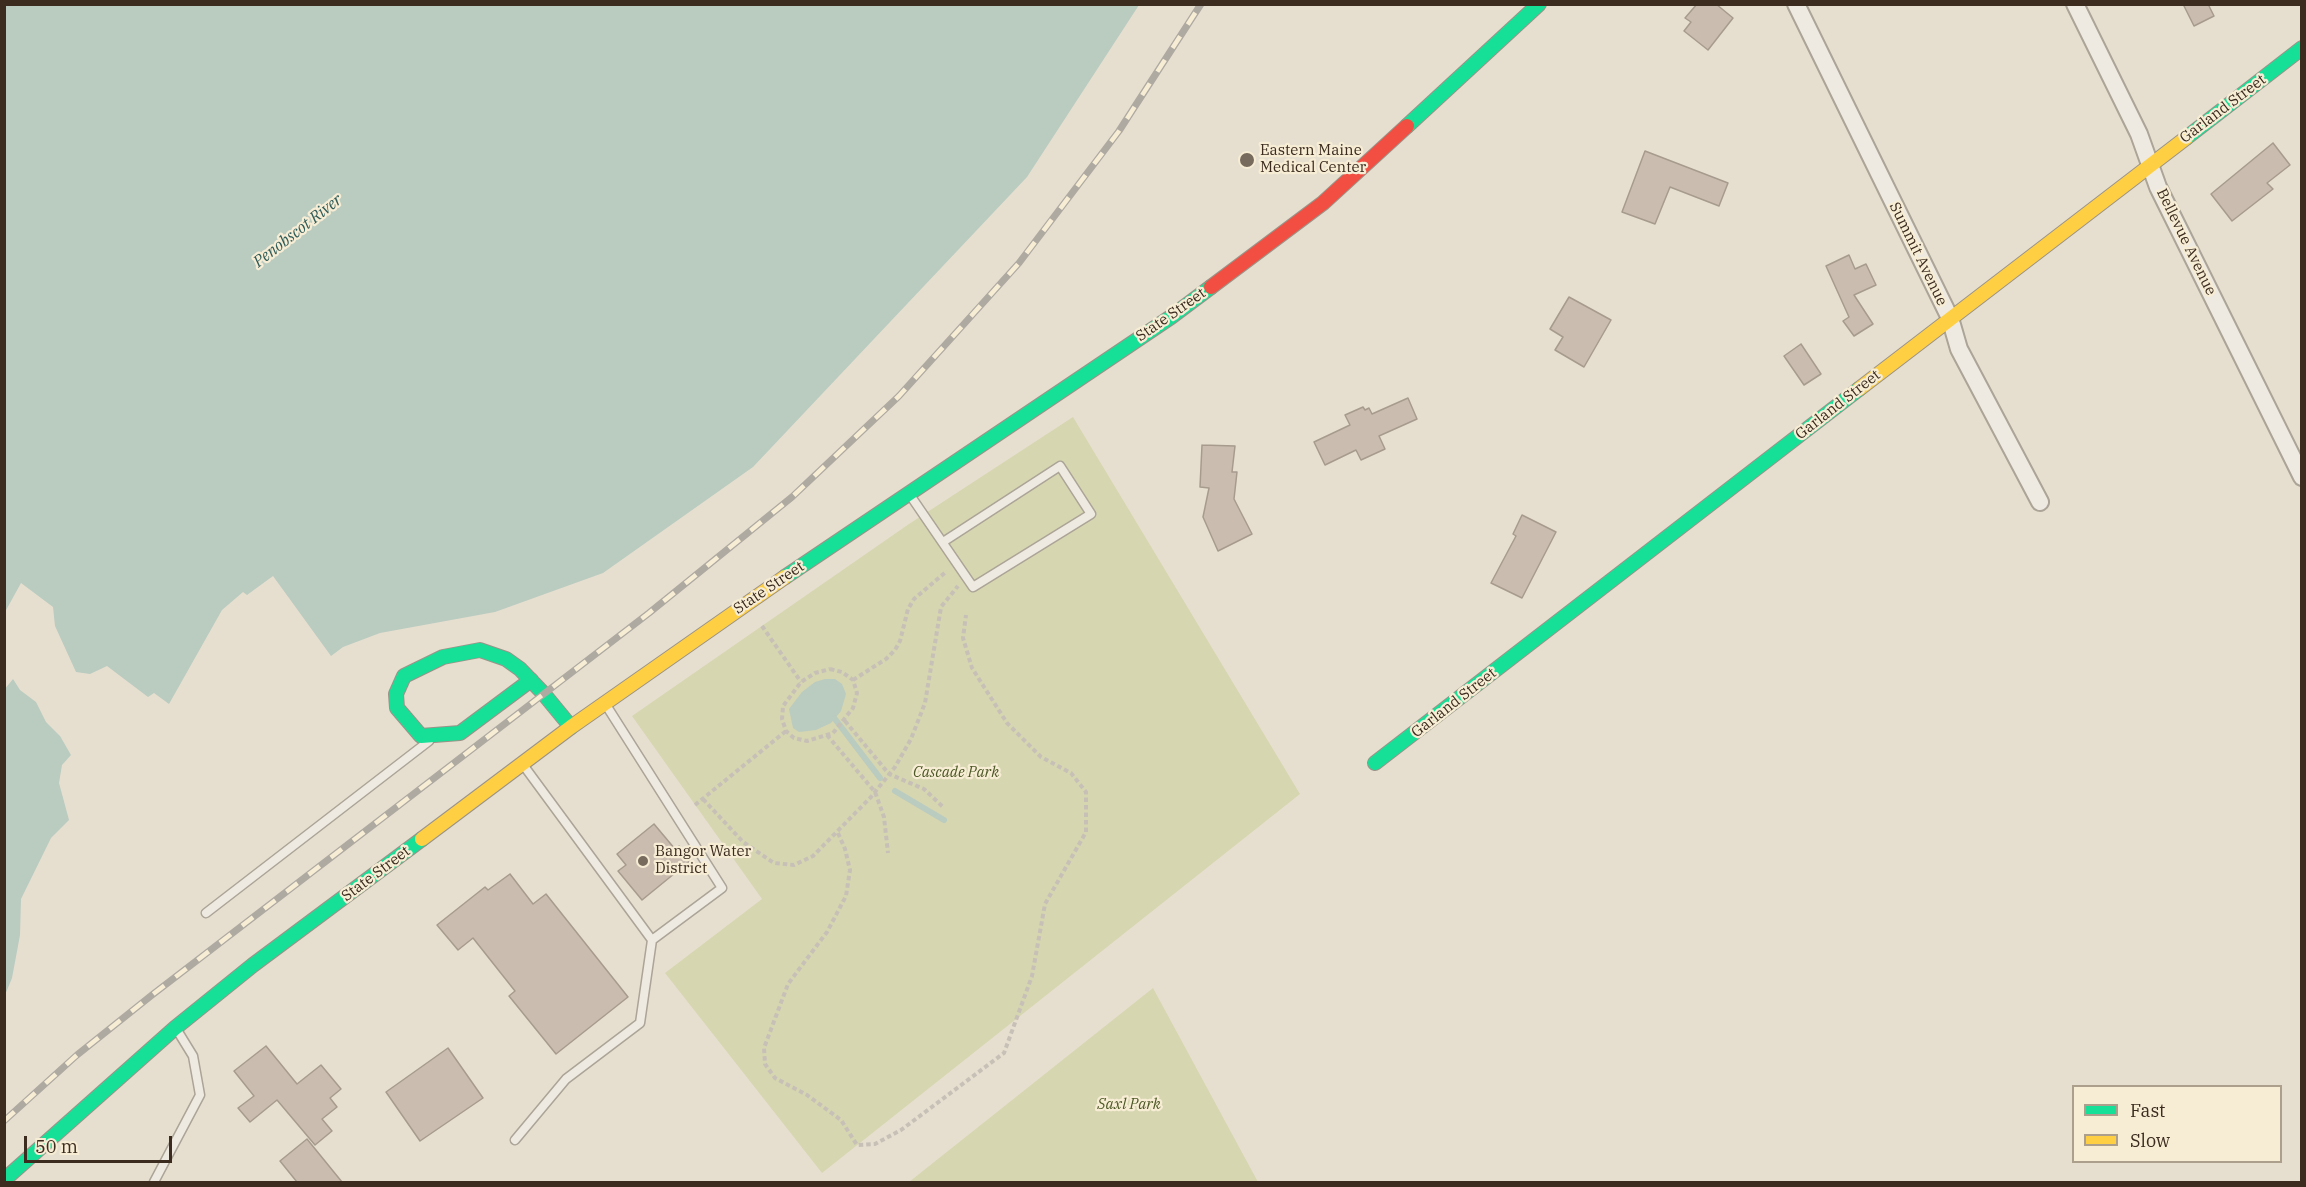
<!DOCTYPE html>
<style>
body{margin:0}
#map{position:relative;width:2306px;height:1187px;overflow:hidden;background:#e6dfcf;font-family:"IBM Plex Serif",serif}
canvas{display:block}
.frame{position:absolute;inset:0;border:6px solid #3b2c1f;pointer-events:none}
.legend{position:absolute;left:2072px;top:1085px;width:210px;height:78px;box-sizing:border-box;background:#f7edd5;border:2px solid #aca08c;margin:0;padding:8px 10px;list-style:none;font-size:18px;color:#3b2c1f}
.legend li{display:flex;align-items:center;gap:12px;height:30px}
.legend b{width:30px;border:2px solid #aca08c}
.scale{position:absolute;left:24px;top:1136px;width:148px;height:27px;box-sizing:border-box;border:3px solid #3b2c1f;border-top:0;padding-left:8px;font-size:18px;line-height:21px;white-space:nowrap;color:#3b2c1f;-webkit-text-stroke:4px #f7edd5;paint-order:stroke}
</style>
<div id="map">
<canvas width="2306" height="1187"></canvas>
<div class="frame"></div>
<ul class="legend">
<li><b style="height:8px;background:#16e098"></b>Fast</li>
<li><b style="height:8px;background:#ffcf43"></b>Slow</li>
</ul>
<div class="scale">50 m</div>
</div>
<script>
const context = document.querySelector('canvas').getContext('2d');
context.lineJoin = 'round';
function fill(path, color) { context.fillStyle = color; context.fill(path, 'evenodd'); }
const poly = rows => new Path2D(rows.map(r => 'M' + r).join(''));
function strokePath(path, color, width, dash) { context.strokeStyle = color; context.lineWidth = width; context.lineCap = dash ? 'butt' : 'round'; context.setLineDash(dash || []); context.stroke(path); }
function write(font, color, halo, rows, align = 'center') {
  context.font = font + ' "IBM Plex Serif",serif'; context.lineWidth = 4.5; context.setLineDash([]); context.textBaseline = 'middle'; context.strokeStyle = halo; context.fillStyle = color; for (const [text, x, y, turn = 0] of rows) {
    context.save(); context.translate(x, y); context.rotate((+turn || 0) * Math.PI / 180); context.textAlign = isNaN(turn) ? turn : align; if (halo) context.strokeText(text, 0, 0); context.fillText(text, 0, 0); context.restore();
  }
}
fill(poly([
 [1073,417,1300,794,822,1173,665,973,762,899,632,716,909,524],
 [1153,988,1258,1182,909,1182]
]), '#d6d6b1');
fill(poly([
 [5,4,1139,4,1139,5,1027,177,753,467,603,573,495,612,380,633,343,647,331,656,273,576,247,595,243,592,222,610,169,704,154,693,148,697,107,666,90,674,76,672,55,626,53,607,21,583,5,612],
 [13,679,20,690,36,702,46,722,60,736,71,755,62,765,59,783,69,820,51,838,21,899,20,935,12,978,5,995,4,690],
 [825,679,835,679,842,684,846,694,841,711,831,723,816,730,799,732,793,728,789,709,802,692,815,682]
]), '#bacbc0');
strokePath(poly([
 [835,719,880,778],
 [895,791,944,820]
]), '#bacbc0', 6);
const building = poly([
 [1697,4,1716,4,1733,18,1708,50,1684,31,1691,22,1685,18,1697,4],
 [2183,4,2208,4,2214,16,2194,26,2183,4],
 [2273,143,2290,165,2267,183,2273,189,2232,221,2211,194,2273,143],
 [1645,151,1728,183,1719,206,1670,187,1655,224,1622,212,1645,151],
 [1849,255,1855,269,1866,264,1876,285,1854,295,1873,324,1854,336,1843,321,1849,317,1826,266,1849,255],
 [1569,297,1611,320,1584,367,1555,350,1563,337,1550,329,1569,297],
 [1801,344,1821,374,1804,385,1784,356,1801,344],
 [1408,398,1417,419,1379,436,1385,449,1361,460,1356,450,1325,465,1314,442,1350,425,1345,415,1363,407,1365,410,1369,408,1372,414,1408,398],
 [1202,445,1235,446,1232,472,1237,472,1234,499,1252,534,1218,551,1203,517,1209,488,1200,487,1202,445],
 [1522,515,1556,532,1522,598,1491,583,1516,536,1513,534,1522,515],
 [654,824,675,849,679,846,691,860,642,900,618,871,626,865,617,854,654,824],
 [510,874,533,904,546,894,628,997,556,1054,509,996,515,991,473,938,458,950,437,925,485,887,488,890,510,874],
 [266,1046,297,1084,321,1065,341,1089,330,1098,337,1107,322,1119,332,1131,315,1145,277,1100,250,1122,238,1108,254,1096,234,1071,266,1046],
 [448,1048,483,1098,420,1141,386,1092,448,1048],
 [307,1139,342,1182,297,1182,280,1161,307,1139]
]);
fill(building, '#cabdb0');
strokePath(building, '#a79b8e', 1.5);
const lane = poly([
 [910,495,973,587,1091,514,1060,466,943,542],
 [524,766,652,940,722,888,606,705],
 [206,913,429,741],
 [515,1140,566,1079,640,1023,652,940],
 [154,1182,200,1095,193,1056,177,1030]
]);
const street = poly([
 [1796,4,1950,318,1959,349,2040,502],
 [2075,4,2139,134,2158,187,2302,477]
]);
const fast = poly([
 [1407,126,1539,4],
 [2186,138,2302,48],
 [785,577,1171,317,1211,287],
 [531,680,460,733,421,736,397,708,396,694,404,676,443,657,480,650,506,659,520,669,543,693,571,727],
 [1375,763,1859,389],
 [4,1180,175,1028,253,965,422,839]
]);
const slow = poly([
 [1859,389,2186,138],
 [422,839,571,727,785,577]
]);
const jam = poly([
 [1211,287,1323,203,1407,126]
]);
strokePath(lane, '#aba497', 11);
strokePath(street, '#aba497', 20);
strokePath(fast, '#9b9388', 16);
strokePath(slow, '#9b9388', 16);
strokePath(jam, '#9b9388', 16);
strokePath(poly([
 [762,626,801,682],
 [830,669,842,672,853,680,857,693,853,708,833,733,807,741,794,738,786,731,782,719,783,706,801,682,815,673,830,669],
 [853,680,886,659,895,650,900,641,908,609,914,599,947,571],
 [845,721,889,774,924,789,943,807],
 [827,735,875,792,884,817,888,853],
 [703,799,743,842,774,863,794,865,813,856,871,797,895,767,911,739,925,703,941,607,958,586],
 [695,805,786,731],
 [838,833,845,849,850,870,846,896,827,932,788,984,764,1048,765,1064,775,1078,807,1095,841,1120,857,1145,875,1144,901,1130,1004,1053,1032,976,1045,904,1086,832,1086,792,1071,773,1041,757,1007,723,972,668,963,638,966,615]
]), '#c7c0b7', 4, [4.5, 3]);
strokePath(lane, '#eeeae1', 8);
strokePath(street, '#eeeae1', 16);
strokePath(fast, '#16e098', 14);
strokePath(slow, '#ffcf43', 14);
strokePath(jam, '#f24e42', 14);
const rail = poly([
 [4,1121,77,1055,152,995,649,613,792,497,899,396,1019,263,1119,131,1201,4]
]);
strokePath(rail, '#aea9a1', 7);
strokePath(rail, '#f7edd5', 4.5, [14]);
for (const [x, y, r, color] of [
 [1247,160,8,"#776b5d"],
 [643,861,6,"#776b5d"]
]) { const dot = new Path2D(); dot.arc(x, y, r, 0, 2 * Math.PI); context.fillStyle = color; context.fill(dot); strokePath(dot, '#f7edd5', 2); }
write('15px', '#3b2c1f', '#f7edd5', [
 ["Garland Street",2223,109,-37],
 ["Bellevue Avenue",2186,242,64],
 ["Summit Avenue",1918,254,64],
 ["State Street",1171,315,-35],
 ["Garland Street",1838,405,-38],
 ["State Street",769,588,-34],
 ["Garland Street",1454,703,-38],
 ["State Street",376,874,-37]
]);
write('15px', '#3b2c1f', '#f7edd5', [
 ["Eastern Maine",1260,151],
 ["Medical Center",1260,168],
 ["Bangor Water",655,852],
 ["District",655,869]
], 'left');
write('italic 15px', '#4c5825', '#f7edd5', [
 ["Cascade Park",956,773],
 ["Saxl Park",1129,1105]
]);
write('italic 16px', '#2e5b58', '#f7edd5', [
 ["Penobscot River",298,231,-38]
]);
</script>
